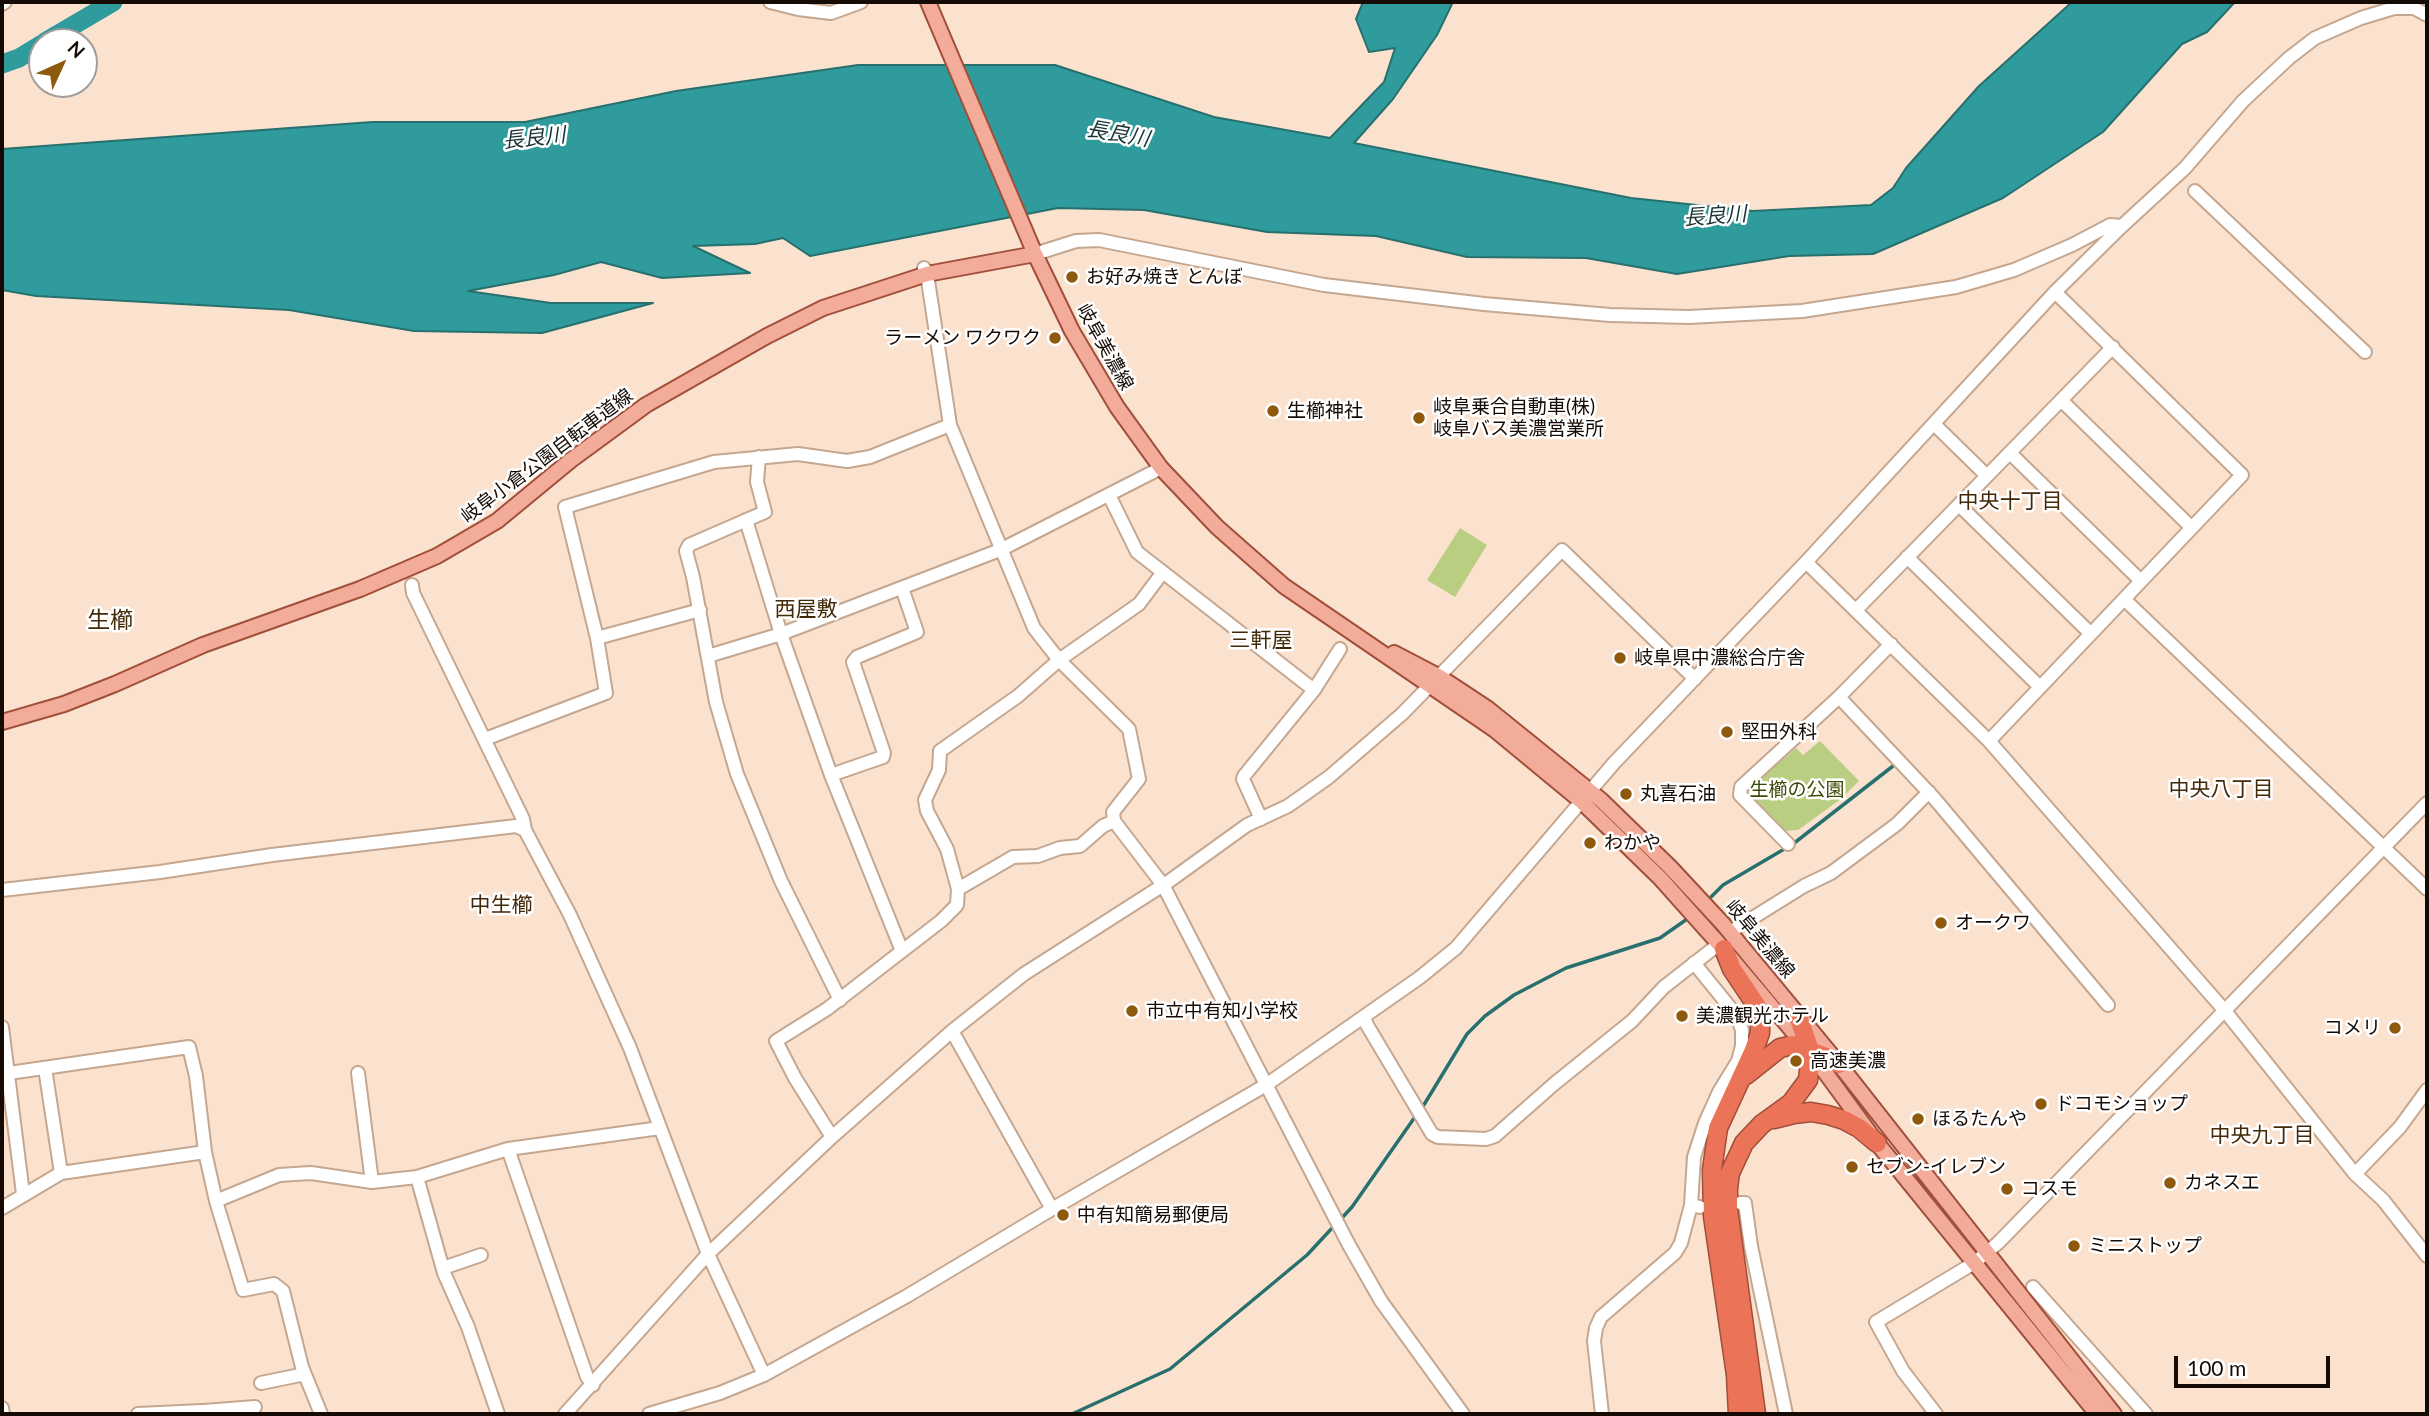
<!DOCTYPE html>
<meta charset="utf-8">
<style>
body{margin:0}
#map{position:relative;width:2429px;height:1416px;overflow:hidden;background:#fbe2cf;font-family:Lato,sans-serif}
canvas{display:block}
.frame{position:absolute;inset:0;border:4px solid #150b04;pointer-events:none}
.north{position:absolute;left:28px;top:28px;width:70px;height:70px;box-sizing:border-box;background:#fff;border:2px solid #a19d9b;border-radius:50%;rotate:45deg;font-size:19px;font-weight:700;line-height:28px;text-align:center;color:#150b04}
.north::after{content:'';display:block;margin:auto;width:24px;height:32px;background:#8e590a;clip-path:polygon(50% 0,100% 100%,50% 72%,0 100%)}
.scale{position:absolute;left:2174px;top:1356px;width:156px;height:32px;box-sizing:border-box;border:4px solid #150b04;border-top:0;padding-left:9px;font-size:21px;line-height:24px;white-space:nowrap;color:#150b04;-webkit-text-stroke:5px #fff;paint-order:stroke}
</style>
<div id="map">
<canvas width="2429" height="1416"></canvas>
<div class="frame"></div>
<div class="north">N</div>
<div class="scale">100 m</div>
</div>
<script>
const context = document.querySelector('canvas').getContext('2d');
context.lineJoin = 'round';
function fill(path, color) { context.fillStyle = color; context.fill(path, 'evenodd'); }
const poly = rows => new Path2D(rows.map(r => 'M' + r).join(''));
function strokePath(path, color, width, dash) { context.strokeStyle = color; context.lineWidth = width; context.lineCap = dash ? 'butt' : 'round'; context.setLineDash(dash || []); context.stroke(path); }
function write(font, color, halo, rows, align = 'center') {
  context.font = font + ' Lato,"Noto Sans JP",sans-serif'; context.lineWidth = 5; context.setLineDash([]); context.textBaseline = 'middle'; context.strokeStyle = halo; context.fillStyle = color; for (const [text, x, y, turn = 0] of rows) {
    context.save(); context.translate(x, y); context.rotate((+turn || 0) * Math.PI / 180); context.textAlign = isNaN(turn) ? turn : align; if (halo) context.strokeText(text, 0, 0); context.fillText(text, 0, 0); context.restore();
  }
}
fill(poly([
 [1460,528,1487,545,1455,597,1427,580],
 [1820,741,1859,781,1841,799,1798,830,1783,831,1751,797,1751,787,1796,748,1803,755]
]), '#b9ce80');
const water = poly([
 [1363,2,1453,2,1437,35,1393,99,1354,143,1631,198,1753,211,1871,205,1893,188,1906,168,1979,86,2072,2,2235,2,2207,32,2182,44,2103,132,2003,198,1873,254,1789,256,1677,274,1586,258,1467,257,1376,236,1267,232,1144,210,1058,208,810,256,783,238,755,244,693,246,750,273,662,278,601,262,554,275,468,291,551,303,653,303,542,333,414,331,289,310,36,296,2,290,2,149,372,122,525,122,676,91,858,65,1055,65,1214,117,1330,138,1384,82,1395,48,1369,52,1356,19,1363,2]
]);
fill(water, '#2f9b9c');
strokePath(water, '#27706e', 2);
strokePath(poly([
 [1793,844,1893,766],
 [1706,902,1723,885,1786,848],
 [1422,1108,1467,1034,1485,1016,1514,995,1566,968,1660,938,1690,917],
 [1339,1221,1352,1207,1417,1114],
 [1072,1414,1170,1369,1307,1255,1334,1226]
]), '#27706e', 3.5);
strokePath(poly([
 [45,42,113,2],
 [2,64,19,58,42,44]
]), '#2f9b9c', 19);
const minor = poly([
 [770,2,798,9,831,13,861,2],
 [2,4,5,2],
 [2195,191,2365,352],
 [1035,254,1076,241,1099,240,1324,285,1484,304,1610,315,1689,317,1802,311,1956,287,2014,270,2072,245,2110,225,2122,226,2185,168,2243,101,2289,58,2315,38,2361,18,2394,8,2414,8,2427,15],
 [924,268,927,274,950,425,1034,628,1059,660,1129,729,1139,779,1113,812,1114,821,1163,885,1349,1245,1381,1301,1463,1414],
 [2061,400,2192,528],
 [1934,424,1987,476],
 [2010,453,2141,581],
 [759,457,757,482,765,512,689,545,686,551,693,577,716,702,737,774,781,881,840,1000],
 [1109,495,1137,552,1314,690],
 [1959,505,2091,634],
 [746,520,781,634,831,775,902,951],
 [1907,557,2040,687],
 [1806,562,1989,741,2225,1011,2355,1174,2400,1127,2427,1090],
 [412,585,413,593,523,819,525,830,570,915,630,1048,708,1254,764,1375],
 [2124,599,2427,889],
 [1856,610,2113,347],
 [597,638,700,610],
 [708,656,781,634,1000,550,1161,468],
 [1839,697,1934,798,2108,1005],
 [485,739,606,693,597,638,565,507,714,462,798,454,847,461,870,457,950,425],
 [1989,741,2242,475,2055,292],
 [831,775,883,757,884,753,853,662,857,657,917,632,902,588],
 [1261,819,1243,779,1244,776,1314,690,1340,649],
 [1788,844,1740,795,1741,787,1839,697,1891,644],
 [958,889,1013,857,1038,856,1060,848,1080,846,1103,826,1114,821],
 [2,890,160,872,272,855,516,826,525,830],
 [1730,932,1804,886,1831,873,1897,824,1929,792],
 [1694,963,1737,1016,1742,1030,1742,1046,1738,1061,1719,1092,1705,1123,1694,1157,1691,1205,1700,1207],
 [1364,1017,1367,1025,1432,1134,1438,1137,1486,1139,1495,1136,1554,1084,1632,1021,1664,987,1719,944],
 [2,1027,23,1194],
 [952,1031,1052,1209],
 [45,1068,61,1173],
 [358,1073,372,1182],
 [2,1074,189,1047,196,1076,205,1152,216,1201,243,1290,274,1284,283,1291,302,1367,321,1414],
 [832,1137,795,1078,776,1041,827,1009,941,921,957,905,958,889,947,849,927,811,925,800,939,770,940,751,1018,696,1059,660,1139,604,1163,572],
 [508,1149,587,1377,593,1385],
 [2355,1174,2383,1200,2427,1256],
 [417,1177,444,1273,468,1327,498,1414],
 [216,1201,279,1175,311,1173,372,1182,417,1177,508,1149,660,1128],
 [1740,1203,1745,1203,1751,1246,1786,1414],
 [2,1208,61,1173,205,1152],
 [443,1268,481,1255],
 [2033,1287,2146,1414],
 [261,1383,305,1374],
 [2,1408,3,1414],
 [204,1411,255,1407],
 [138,1414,202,1411,204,1414],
 [565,1414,708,1254,832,1137,952,1031,1024,974,1168,882,1247,825,1288,806,1329,777,1402,714,1562,550,1695,679],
 [649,1414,720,1393,764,1375,907,1296,1052,1209,1266,1085,1419,978,1456,948,1614,763,1806,562,2055,292,2122,226],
 [1602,1414,1594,1341,1596,1328,1601,1317,1675,1253,1681,1243,1691,1205],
 [1936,1414,1903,1371,1876,1322,1974,1263,1998,1243,2427,803]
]);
const major = poly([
 [928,2,1035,254,1072,331,1117,407,1161,468,1217,527,1284,586,1495,730,1581,801,1660,878,1719,944,1811,1053,1877,1143,2097,1414],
 [1394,653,1440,677,1487,708,1601,800,1670,867,1723,924,1839,1064,2114,1414],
 [2,722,64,704,115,684,203,645,360,589,437,556,497,521,571,460,646,405,767,336,823,308,927,274,1035,254]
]);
const highway = poly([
 [1724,949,1732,969,1756,1005,1760,1020,1760,1033,1754,1050,1718,1128,1712,1170,1713,1216,1736,1375,1738,1414],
 [1746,1075,1780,1048,1793,1045,1826,1057,1839,1064],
 [1774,1119,1794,1114,1811,1112,1828,1115,1844,1120,1859,1128,1877,1143],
 [1756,1414,1728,1209,1728,1188,1730,1173,1744,1143,1762,1124,1791,1103,1808,1080,1811,1053,1798,1016]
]);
strokePath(minor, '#c5a790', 16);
strokePath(major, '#a04f3a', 18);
strokePath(highway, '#a04f3a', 21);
strokePath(minor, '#fff', 12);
strokePath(major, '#f3ab9a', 14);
strokePath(highway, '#eb7357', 18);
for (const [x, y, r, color] of [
 [1072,277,7,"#8e590a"],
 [1055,338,7,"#8e590a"],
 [1273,411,7,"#8e590a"],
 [1419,418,7,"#8e590a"],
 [1620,658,7,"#8e590a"],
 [1727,732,7,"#8e590a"],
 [1626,794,7,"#8e590a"],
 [1590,843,7,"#8e590a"],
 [1941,923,7,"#8e590a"],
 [1132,1011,7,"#8e590a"],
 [1682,1016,7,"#8e590a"],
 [2395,1028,7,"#8e590a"],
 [1796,1061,7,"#8e590a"],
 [2041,1104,7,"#8e590a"],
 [1918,1119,7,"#8e590a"],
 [1852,1167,7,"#8e590a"],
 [2170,1183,7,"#8e590a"],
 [2007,1189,7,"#8e590a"],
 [1063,1215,7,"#8e590a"],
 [2074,1246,7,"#8e590a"]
]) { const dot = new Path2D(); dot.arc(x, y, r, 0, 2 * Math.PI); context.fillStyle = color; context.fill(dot); strokePath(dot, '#fff', 2.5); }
write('19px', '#150b04', '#fff', [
 ["お好み焼き とんぼ",1086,277],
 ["ラーメン ワクワク",1041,338,"right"],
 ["岐阜乗合自動車(株)",1433,407],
 ["岐阜バス美濃営業所",1433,429],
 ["生櫛神社",1287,411],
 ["岐阜県中濃総合庁舎",1634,658],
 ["堅田外科",1741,732],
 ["丸喜石油",1640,794],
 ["わかや",1604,843],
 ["オークワ",1955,923],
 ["市立中有知小学校",1146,1011],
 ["美濃観光ホテル",1696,1016],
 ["コメリ",2381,1028,"right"],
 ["高速美濃",1810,1061],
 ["ドコモショップ",2055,1104],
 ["ほるたんや",1932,1119],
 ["セブン-イレブン",1866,1167],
 ["カネスエ",2184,1183],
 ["コスモ",2021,1189],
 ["中有知簡易郵便局",1077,1215],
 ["ミニストップ",2088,1246]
], 'left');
write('19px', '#150b04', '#fff', [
 ["岐阜美濃線",1105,347,61],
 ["岐阜小倉公園自転車道線",547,456,-37],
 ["岐阜美濃線",1760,939,50]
]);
write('19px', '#3d4a05', '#fff', [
 ["生櫛の公園",1797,790]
]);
write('italic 21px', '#1c3434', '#fff', [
 ["長良川",1118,134,10],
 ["長良川",534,138,-6],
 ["長良川",1715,216,-4]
]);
write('21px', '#432908', '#fff', [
 ["中央十丁目",2010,501],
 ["西屋敷",806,609],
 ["三軒屋",1261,640],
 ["中央八丁目",2221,789],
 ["中生櫛",501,905],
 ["中央九丁目",2262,1135]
]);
write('23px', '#432908', '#fff', [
 ["生櫛",110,621]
]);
</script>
